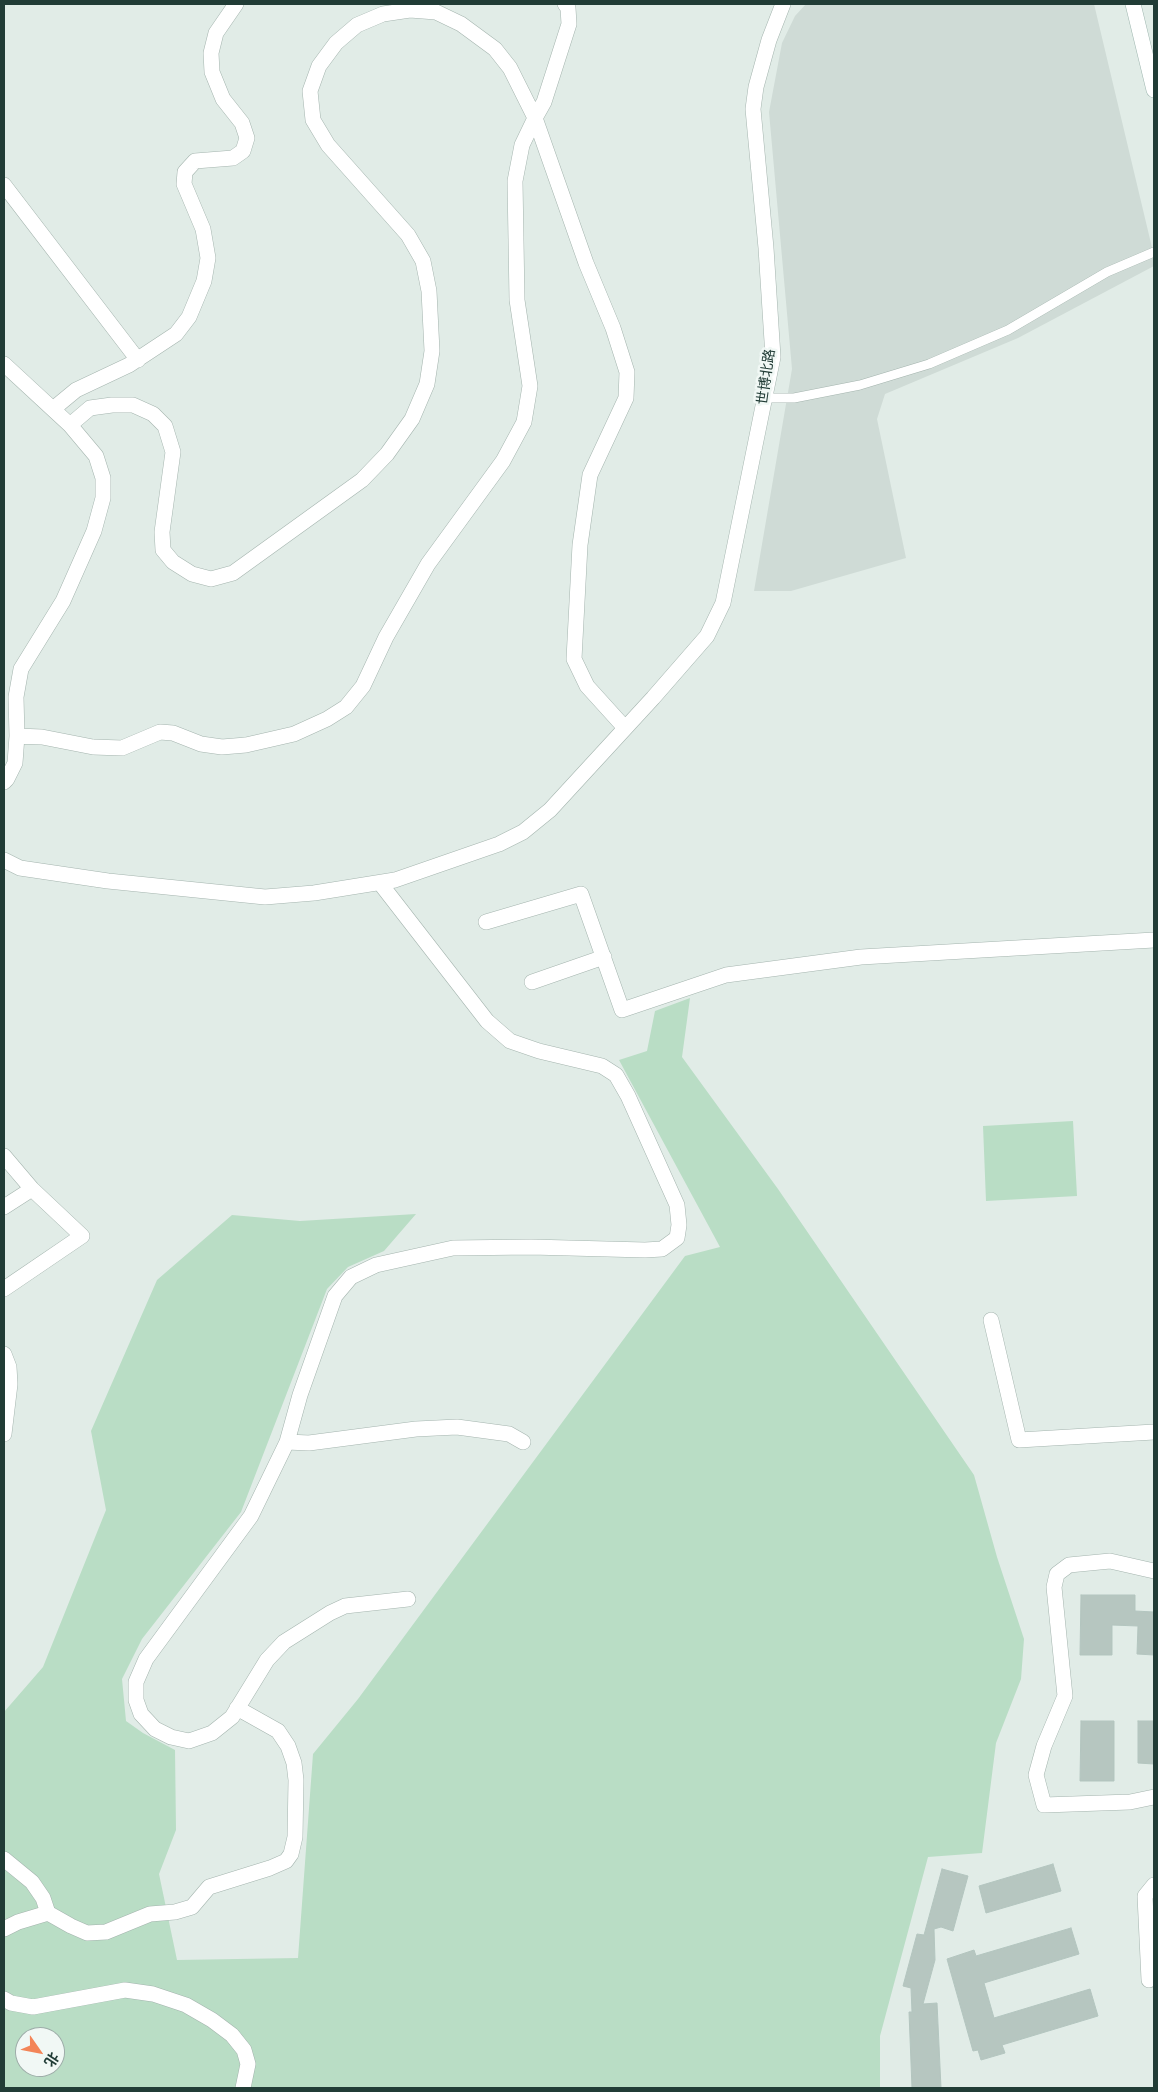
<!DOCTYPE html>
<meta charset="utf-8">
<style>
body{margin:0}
#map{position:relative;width:1158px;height:2092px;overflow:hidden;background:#e1ece7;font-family:"Roboto Condensed","Noto Sans SC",sans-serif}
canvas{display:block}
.frame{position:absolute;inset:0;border:5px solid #213c36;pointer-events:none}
.north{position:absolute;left:15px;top:2027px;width:50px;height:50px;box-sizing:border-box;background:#f1f8f5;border:1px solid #9eada9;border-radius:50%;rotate:123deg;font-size:14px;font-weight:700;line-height:20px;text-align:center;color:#213c36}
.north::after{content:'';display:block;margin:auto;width:18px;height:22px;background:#f38558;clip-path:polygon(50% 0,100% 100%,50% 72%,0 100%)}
</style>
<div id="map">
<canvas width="1158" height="2092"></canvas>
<div class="frame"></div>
<div class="north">北</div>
</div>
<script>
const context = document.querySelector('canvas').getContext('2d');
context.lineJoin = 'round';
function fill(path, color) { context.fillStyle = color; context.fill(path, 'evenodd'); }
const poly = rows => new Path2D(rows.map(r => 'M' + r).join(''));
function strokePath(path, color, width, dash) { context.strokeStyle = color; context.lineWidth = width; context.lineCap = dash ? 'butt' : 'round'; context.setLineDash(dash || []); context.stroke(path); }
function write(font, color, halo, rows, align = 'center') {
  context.font = font + ' "Roboto Condensed","Noto Sans SC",sans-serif'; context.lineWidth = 5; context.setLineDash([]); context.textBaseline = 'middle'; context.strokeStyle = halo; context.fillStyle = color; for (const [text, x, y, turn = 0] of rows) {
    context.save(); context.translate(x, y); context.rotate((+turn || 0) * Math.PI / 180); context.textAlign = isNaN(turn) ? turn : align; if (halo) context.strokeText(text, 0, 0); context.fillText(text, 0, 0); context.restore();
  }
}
fill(poly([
 [806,4,1094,4,1154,256,1154,266,1018,338,885,394,877,419,906,558,791,591,754,591,792,369,769,112,782,43,795,16]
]), '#cfdbd6');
fill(poly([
 [690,998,682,1057,778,1189,974,1475,997,1557,1024,1639,1021,1679,996,1743,982,1853,928,1857,880,2036,880,2088,4,2088,4,1712,43,1667,106,1510,91,1431,157,1280,232,1215,300,1221,416,1214,384,1251,348,1267,327,1289,241,1512,142,1639,122,1679,126,1721,143,1733,175,1750,176,1830,159,1874,177,1960,298,1958,313,1754,358,1699,685,1256,720,1247,619,1060,647,1051,655,1011],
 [25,2037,55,2037,55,2067,25,2067],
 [1073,1121,1077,1196,986,1201,983,1126]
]), '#b9ddc5');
const building = poly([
 [1081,1595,1135,1595,1135,1611,1154,1612,1154,1655,1137,1654,1138,1626,1112,1625,1112,1655,1080,1655,1081,1595],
 [1081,1721,1114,1721,1114,1781,1080,1781,1081,1721],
 [1138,1721,1154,1721,1154,1764,1138,1763,1138,1721],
 [1053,1864,1061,1891,986,1913,979,1886,1053,1864],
 [942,1869,968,1876,953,1931,941,1927,934,1929,935,1960,923,2004,937,2003,941,2088,912,2088,909,2012,912,2012,911,1988,903,1986,917,1934,924,1935,942,1869],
 [1071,1928,1079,1954,984,1983,994,2018,1090,1989,1098,2016,1002,2045,1005,2053,981,2060,978,2050,973,2051,947,1959,974,1950,976,1956,1071,1928]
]);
fill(building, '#b6c6c0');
strokePath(building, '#b3c5bf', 1);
const lane = poly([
 [765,398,794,398,860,385,929,364,1008,330,1107,272,1154,252]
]);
const street = poly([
 [4,185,138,360],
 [4,364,70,425,96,456,103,478,103,498,94,531,63,601,21,669,16,697,17,736,15,763,7,779,4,782],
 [53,409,76,390,129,365,176,334,189,317,204,281,208,258,203,229,184,184,185,172,195,161,233,158,243,151,247,138,242,123,223,99,212,72,211,53,216,33,236,4],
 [70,425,90,408,112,405,133,405,153,414,165,426,173,452,162,532,163,550,173,562,192,574,211,579,233,573,362,480,387,454,412,419,427,384,432,351,429,291,423,261,408,235,328,145,313,120,310,91,319,66,336,43,357,25,383,14,410,10,436,12,461,24,495,49,510,68,535,118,586,263,613,328,627,372,626,398,590,475,580,545,574,659,587,686,625,728],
 [17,736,42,737,93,747,122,748,160,732,173,733,201,744,222,747,246,745,294,734,327,719,346,707,363,686,386,637,428,564,503,461,524,422,530,386,517,300,515,181,522,145,535,118,544,102,569,24,568,8,565,4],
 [4,860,20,868,108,881,265,897,314,893,395,880,499,844,523,832,550,810,653,698,707,636,723,603,773,357,766,248,753,109,756,87,769,40,783,4],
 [380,883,487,1021,510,1041,539,1051,602,1066,616,1075,628,1096,677,1205,679,1225,677,1238,662,1249,645,1250,531,1247,453,1248,376,1265,351,1277,335,1296,300,1395,287,1442,251,1516,146,1659,136,1682,136,1700,141,1714,155,1729,171,1737,189,1741,212,1733,232,1717,267,1660,284,1642,330,1613,345,1606,408,1599],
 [486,922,581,894,622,1010,726,975,861,957,1154,940],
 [532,982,604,957],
 [4,1156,32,1189,82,1236,4,1289],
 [4,1207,32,1189],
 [991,1320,1019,1440,1154,1432],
 [4,1354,9,1367,10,1384,4,1434],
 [287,1442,309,1443,416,1429,457,1427,509,1434,523,1442],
 [1154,1571,1110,1561,1069,1565,1057,1574,1054,1587,1065,1696,1044,1746,1036,1775,1044,1805,1130,1802,1154,1797],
 [4,1859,32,1882,43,1898,48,1913,71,1926,87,1933,106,1932,150,1914,175,1912,192,1907,209,1887,270,1868,286,1861,291,1854,295,1837,296,1780,294,1763,288,1746,278,1731,237,1708],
 [4,1929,18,1922,48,1913],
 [1149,1980,1145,1896,1154,1885],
 [4,1999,11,2003,33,2007,125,1990,153,1994,186,2005,212,2020,232,2035,244,2050,248,2064,243,2088]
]);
const secondary = poly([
 [1133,4,1154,90]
]);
strokePath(lane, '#a4b4ae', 10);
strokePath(street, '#a4b4ae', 16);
strokePath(secondary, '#9fb7b0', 16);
strokePath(lane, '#fff', 9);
strokePath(street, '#fff', 15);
strokePath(secondary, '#fff', 15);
write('14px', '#213c36', '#f1f8f5', [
 ["世博北路",767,377,-82]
]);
</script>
